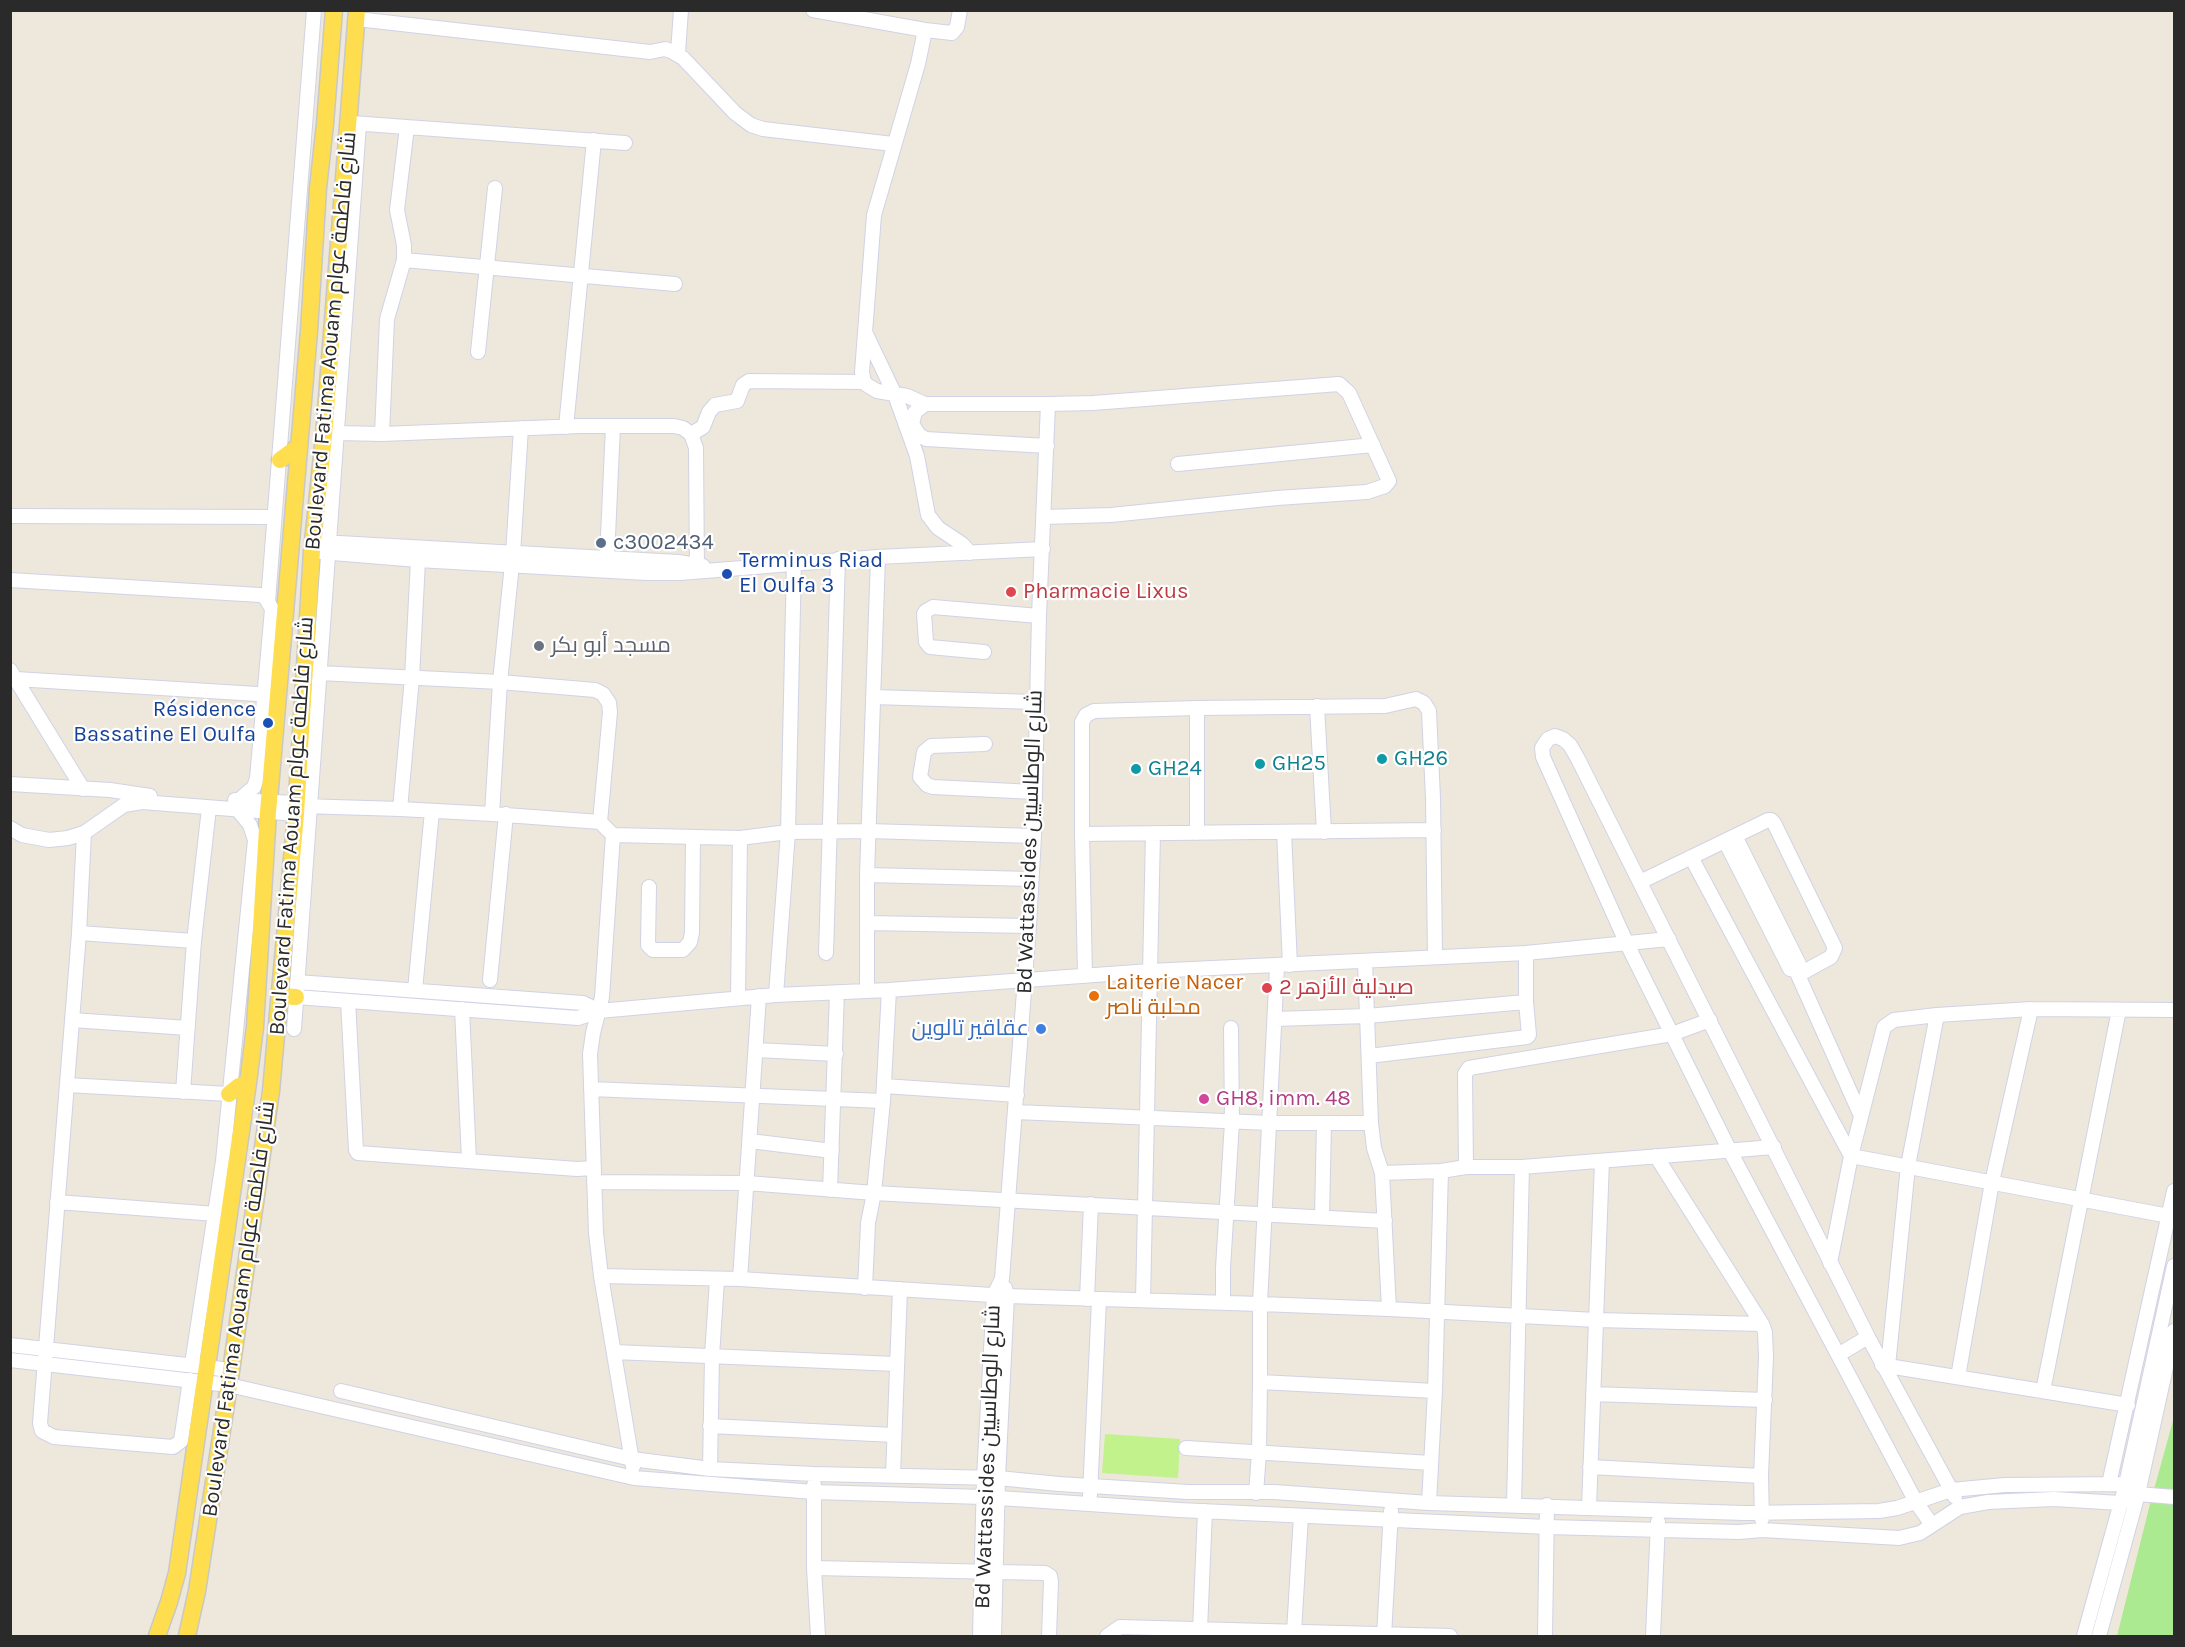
<!DOCTYPE html>
<meta charset="utf-8">
<style>
body{margin:0}
#map{position:relative;width:2185px;height:1647px;overflow:hidden;background:#eee7db;font-family:Karla,sans-serif}
canvas{display:block}
.frame{position:absolute;inset:0;border:12px solid #2a2a2a;pointer-events:none}
</style>
<div id="map">
<canvas width="2185" height="1647"></canvas>
<div class="frame"></div>
</div>
<script>
const context = document.querySelector('canvas').getContext('2d');
context.lineJoin = 'round';
function fill(path, color) { context.fillStyle = color; context.fill(path, 'evenodd'); }
const poly = rows => new Path2D(rows.map(r => 'M' + r).join(''));
function strokePath(path, color, width, dash) { context.strokeStyle = color; context.lineWidth = width; context.lineCap = dash ? 'butt' : 'round'; context.setLineDash(dash || []); context.stroke(path); }
function write(font, color, halo, rows, align = 'center') {
  context.font = font + ' Karla,Cairo,sans-serif'; context.lineWidth = 4.5; context.setLineDash([]); context.textBaseline = 'middle'; context.strokeStyle = halo; context.fillStyle = color; for (const [text, x, y, turn = 0] of rows) {
    context.save(); context.translate(x, y); context.rotate((+turn || 0) * Math.PI / 180); context.textAlign = isNaN(turn) ? turn : align; if (halo) context.strokeText(text, 0, 0); context.fillText(text, 0, 0); context.restore();
  }
}
fill(poly([
 [2174,1417,2174,1636,2117,1636,2150,1504]
]), '#acea92');
fill(poly([
 [1105,1434,1180,1439,1178,1478,1102,1473]
]), '#c2f28c');
const minor = poly([
 [813,10,925,30,952,33,957,27,960,10],
 [357,19,650,52,665,49,671,51,683,58,735,113,751,125,763,129,893,144],
 [925,30,918,64,874,215,862,372,864,382,867,385,877,391,907,396,925,404,1048,404,1093,403,1339,384,1349,393,1389,481,1385,486,1367,492,1277,498,1111,515,1044,517],
 [678,53,681,10],
 [352,123,625,143],
 [404,260,675,284],
 [865,332,895,395,917,456,928,515,938,528,962,544,970,553],
 [478,352,495,188],
 [925,404,915,412,912,424,919,435,926,439,1047,446],
 [566,427,594,140],
 [337,433,382,434,580,426,674,426,683,428,691,434,696,448,697,571],
 [382,434,387,319,404,260,404,245,397,210,407,127],
 [691,434,703,427,709,412,715,405,737,401,743,385,749,381,864,382],
 [1178,464,1373,445],
 [10,516,274,517],
 [321,542,678,562,703,566],
 [320,552,418,560,646,573,680,573,878,557,1043,549],
 [513,554,521,428],
 [607,558,613,426],
 [10,580,260,595,265,597,272,609,257,778,254,787,239,800],
 [268,601,314,10],
 [984,652,930,647,926,642,924,614,926,611,933,607,1039,616],
 [10,670,83,789],
 [319,673,500,682,595,690,603,694,609,703,610,712,600,822],
 [16,679,273,695],
 [873,697,1036,702],
 [1317,706,1324,832],
 [1197,708,1197,833],
 [985,744,931,746,924,752,920,777,927,785,933,787,1034,792],
 [10,784,110,790,150,796],
 [235,800,296,803],
 [301,806,400,809,492,814,500,682,512,564],
 [400,809,412,678,418,560],
 [492,814,600,822,613,835,740,838,788,832,869,831,1034,836],
 [10,828,22,835,33,837,49,840,68,838,84,833,124,805,142,802,296,814],
 [1284,832,1290,965],
 [84,833,79,933,40,1423,42,1431,54,1437,173,1447,181,1441,190,1380],
 [1082,834,1434,830],
 [613,835,602,997,593,1033,590,1054,596,1233,601,1276,633,1467],
 [1735,836,1799,964,1796,970,1798,975,1861,1116],
 [1725,841,1790,969,1796,970],
 [1691,857,1851,1156,2169,1216],
 [867,875,1031,879],
 [1640,882,1768,820,1771,820,1774,823,1835,948,1831,957,1798,975],
 [649,887,648,945,653,950,683,950,690,942,692,933,693,838],
 [867,923,1029,926],
 [79,933,194,941],
 [826,953,838,559],
 [1365,961,1371,1123,1374,1148,1382,1173,1389,1309],
 [1085,976,1082,834,1082,722,1086,715,1094,711,1197,708,1385,706,1416,699,1424,703,1429,711,1433,798,1435,956],
 [490,980,506,814],
 [297,982,583,1003,599,1011],
 [415,990,432,811],
 [867,991,867,875,878,557],
 [776,995,788,832,794,562],
 [296,997,578,1018,599,1011,776,995,889,990,1150,971,1526,953,1669,939],
 [738,998,740,838],
 [348,1001,356,1150,358,1153,577,1169,594,1168],
 [462,1009,469,1160],
 [1275,1019,1367,1016,1526,1002,1526,953],
 [72,1020,188,1028],
 [294,1029,359,124],
 [756,1050,836,1054],
 [1369,1056,1527,1037,1529,1035,1526,1002],
 [67,1085,229,1094],
 [884,1086,1017,1095],
 [591,1089,883,1101],
 [183,1092,194,941,209,808],
 [1016,1112,1269,1123,1371,1123],
 [750,1141,832,1151],
 [1656,1156,1762,1324,1765,1332,1766,1357,1761,1476,1762,1519],
 [1466,1167,1465,1074,1469,1068,1672,1034,1710,1020],
 [1382,1173,1441,1171,1466,1167,1522,1167,1774,1147],
 [594,1182,747,1183,874,1193,1385,1221],
 [830,1190,837,992],
 [57,1202,216,1214],
 [1322,1217,1324,1123],
 [1830,1263,1851,1156,1884,1027,1894,1020,1937,1015],
 [601,1276,740,1279,1007,1296,1260,1304,1277,967],
 [740,1279,759,996],
 [865,1288,868,1223,874,1193,883,1101,889,990],
 [1087,1299,1091,1204],
 [1143,1300,1153,833],
 [1223,1303,1223,1268,1232,1122,1231,1028],
 [10,1345,231,1370],
 [614,1352,896,1364],
 [1838,1355,1868,1337],
 [10,1360,229,1385,634,1478,814,1492,984,1497,1179,1510,1547,1527,1739,1532,1762,1530,1899,1538,1920,1533,1960,1507,1988,1502,2054,1499,2120,1503,2138,1494,2174,1497],
 [192,1364,223,1161,255,840,250,825,238,810],
 [1882,1365,2128,1405],
 [1888,1366,1908,1166,1937,1015,2031,1009],
 [1958,1377,1992,1182,2031,1009,2174,1010],
 [341,1391,632,1459,710,1469,814,1474,998,1478,1059,1484,1188,1492,1274,1492,1429,1503,1744,1513,1879,1511,1897,1508,1951,1490,2005,1485,2126,1484,2138,1494],
 [1435,1391,1260,1382,1260,1304,1389,1309,1596,1320,1762,1324],
 [2043,1391,2119,1010],
 [1593,1394,1765,1400],
 [710,1426,894,1435],
 [1186,1448,1431,1463],
 [1590,1467,1761,1476],
 [710,1469,712,1356,717,1280],
 [893,1475,900,1289],
 [2109,1484,2174,1191],
 [814,1485,814,1568,818,1636],
 [1256,1493,1259,1453,1260,1382],
 [1090,1495,1099,1300],
 [1429,1503,1435,1391,1441,1171],
 [1514,1505,1522,1167],
 [1589,1508,1602,1161],
 [1932,1525,1916,1502,1730,1151,1627,944,1543,757,1542,748,1548,739,1555,736,1563,739,1570,745,1578,759,1868,1337,1955,1497],
 [814,1568,1045,1573,1050,1576,1051,1582,1049,1636],
 [1200,1630,1205,1511],
 [1294,1632,1301,1516],
 [980,1636,984,1478,994,1295,1002,1279,1029,926,1034,836,1039,616,1048,404],
 [994,1636,998,1478,1007,1296,1005,1288],
 [1107,1636,1120,1627,1450,1636],
 [1384,1636,1391,1511],
 [1545,1636,1547,1505],
 [1653,1636,1658,1522],
 [2084,1636,2126,1484,2174,1266],
 [2099,1636,2138,1494,2174,1331]
]);
const major = poly([
 [280,460,299,446],
 [280,996,296,997],
 [229,1094,239,1086,248,1083],
 [157,1636,169,1602,177,1573,248,1083,255,1027,268,812,309,331,318,188,325,124,334,10],
 [187,1636,197,1591,229,1385,271,1091,296,814,312,551,324,436,357,10]
]);
strokePath(minor, '#d0d3e5', 16);
strokePath(major, '#c8c8c8', 19);
strokePath(minor, '#fff', 14);
strokePath(major, '#fede4f', 16);
for (const [x, y, r, color] of [
 [601,543,6,"#5c6f8a"],
 [727,574,6,"#1a4fb4"],
 [1011,592,6,"#e0444e"],
 [539,646,6,"#6b7280"],
 [268,723,6,"#1a4fb4"],
 [1382,759,6,"#0f9aa8"],
 [1260,764,6,"#0f9aa8"],
 [1136,769,6,"#0f9aa8"],
 [1267,988,6,"#e0444e"],
 [1094,996,6,"#e8710a"],
 [1041,1029,6,"#3f7fe0"],
 [1204,1099,6,"#d1479c"]
]) { const dot = new Path2D(); dot.arc(x, y, r, 0, 2 * Math.PI); context.fillStyle = color; context.fill(dot); strokePath(dot, '#fff', 2); }
write('22px', '#2a2a2a', '#fff', [
 ["Boulevard Fatima Aouam شارع فاطمة عوام",331,341,-85],
 ["Boulevard Fatima Aouam شارع فاطمة عوام",292,826,-86],
 ["Bd Wattassides شارع الوطاسيين",1030,842,-88],
 ["Boulevard Fatima Aouam شارع فاطمة عوام",239,1309,-82],
 ["Bd Wattassides شارع الوطاسيين",988,1457,-88]
]);
write('22px', '#4e5e75', '#fff', [
 ["c3002434",613,543]
], 'left');
write('22px', '#164399', '#fff', [
 ["Terminus Riad",739,561],
 ["El Oulfa 3",739,586],
 ["Résidence",256,710,"right"],
 ["Bassatine El Oulfa",256,735,"right"]
], 'left');
write('22px', '#be3a42', '#fff', [
 ["Pharmacie Lixus",1023,592],
 ["صيدلية الأزهر 2",1279,988]
], 'left');
write('22px', '#5b616d', '#fff', [
 ["مسجد أبو بكر",551,646]
], 'left');
write('22px', '#0d838f', '#fff', [
 ["GH26",1394,759],
 ["GH25",1272,764],
 ["GH24",1148,769]
], 'left');
write('22px', '#c56008', '#fff', [
 ["Laiterie Nacer",1106,983],
 ["محلبة ناصر",1106,1008]
], 'left');
write('22px', '#366cbe', '#fff', [
 ["عقاقير تالوين",1029,1029]
], 'right');
write('22px', '#b23c85', '#fff', [
 ["GH8, imm. 48",1216,1099]
], 'left');
</script>
